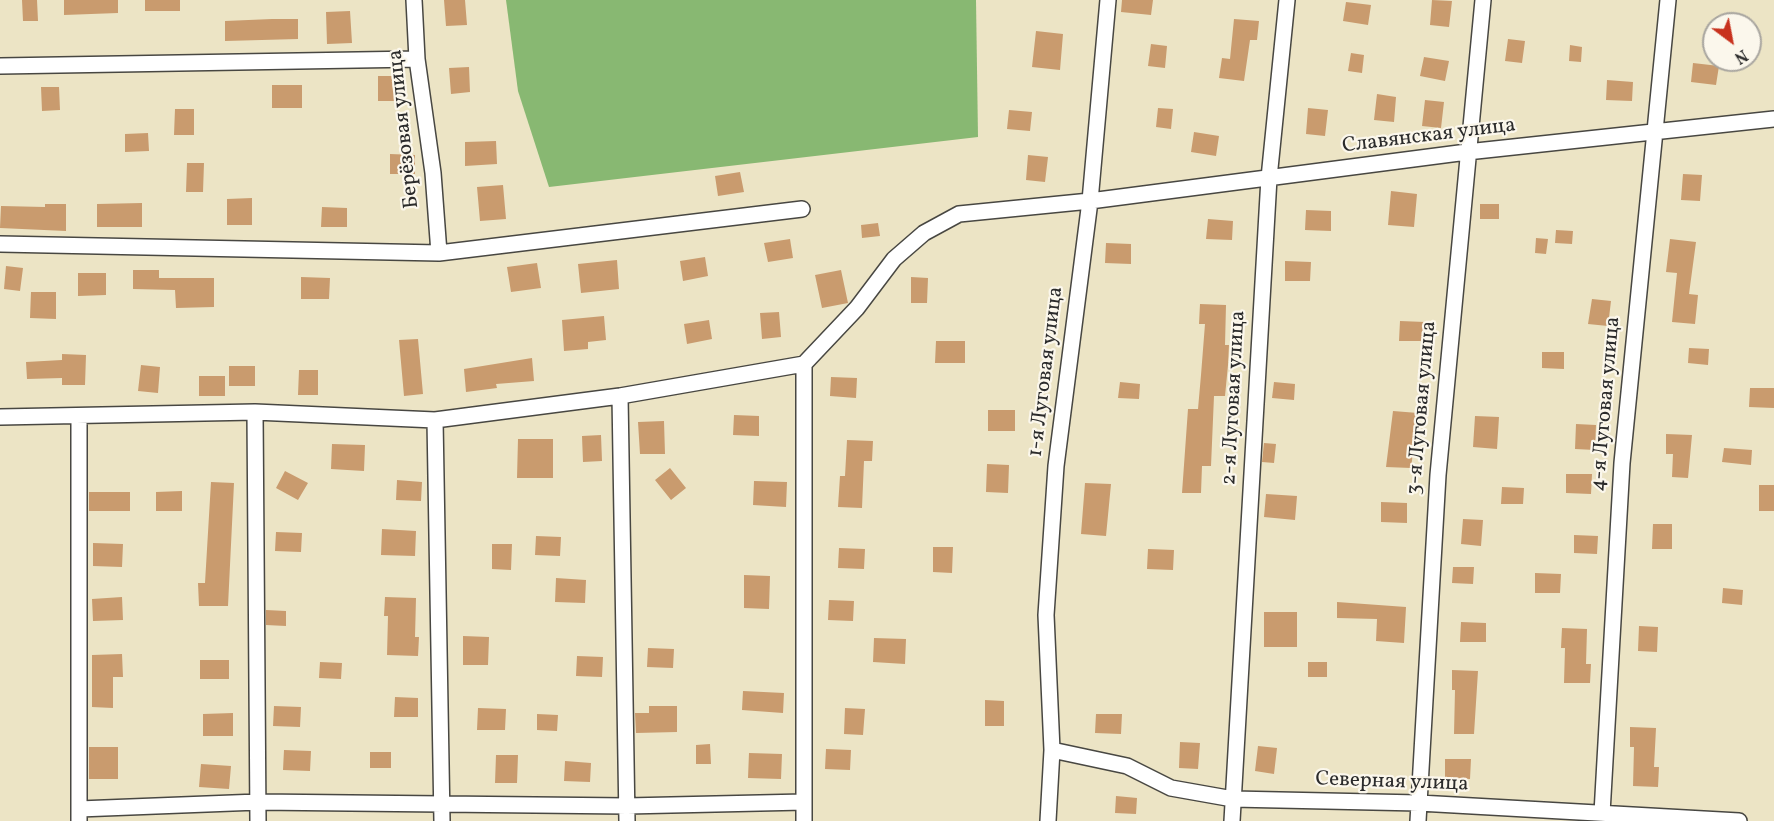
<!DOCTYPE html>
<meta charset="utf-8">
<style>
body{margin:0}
#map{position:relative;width:1774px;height:821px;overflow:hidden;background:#ece4c5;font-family:Vollkorn,serif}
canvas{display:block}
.north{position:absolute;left:1702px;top:12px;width:60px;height:60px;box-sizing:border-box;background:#fbf7ec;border:2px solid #a8a59f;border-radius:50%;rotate:148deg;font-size:16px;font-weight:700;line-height:24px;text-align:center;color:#2b2b2b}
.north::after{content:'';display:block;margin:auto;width:21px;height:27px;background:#c8321e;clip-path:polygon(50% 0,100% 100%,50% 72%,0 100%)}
</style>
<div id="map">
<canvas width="1774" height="821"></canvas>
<div class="north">N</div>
</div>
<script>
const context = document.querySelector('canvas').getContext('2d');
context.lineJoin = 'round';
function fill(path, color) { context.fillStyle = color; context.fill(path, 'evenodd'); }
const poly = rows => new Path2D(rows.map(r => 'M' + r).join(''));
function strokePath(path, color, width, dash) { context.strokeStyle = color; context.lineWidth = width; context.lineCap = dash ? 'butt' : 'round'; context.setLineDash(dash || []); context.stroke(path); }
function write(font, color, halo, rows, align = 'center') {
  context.font = font + ' Vollkorn,serif'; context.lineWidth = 4.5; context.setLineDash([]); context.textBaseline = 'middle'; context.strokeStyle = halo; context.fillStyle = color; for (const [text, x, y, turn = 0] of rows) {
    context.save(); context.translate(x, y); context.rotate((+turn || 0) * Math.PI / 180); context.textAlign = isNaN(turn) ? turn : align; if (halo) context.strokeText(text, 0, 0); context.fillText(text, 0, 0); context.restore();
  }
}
fill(poly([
 [506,0,976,0,978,137,549,187,518,91]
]), '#88b872');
fill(poly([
 [22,0,37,0,38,21,23,21],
 [64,0,118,0,118,13,64,15],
 [145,0,180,0,180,11,145,11],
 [444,0,465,0,467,25,446,26],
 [1122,0,1153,0,1151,15,1121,12],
 [1432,0,1452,1,1449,27,1430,25],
 [1346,2,1371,5,1368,25,1343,21],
 [350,11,352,43,327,44,326,12],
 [272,19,298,19,298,39,225,41,225,21],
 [1234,19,1259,21,1257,40,1250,40,1244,81,1219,78,1222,58,1230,59],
 [1036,31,1063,34,1060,70,1032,67],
 [1508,39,1525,41,1522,63,1505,61],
 [1151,44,1167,46,1165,68,1148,66],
 [1570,45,1582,47,1581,62,1569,61],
 [1351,53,1364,55,1362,73,1348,71],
 [1424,57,1449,61,1445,81,1420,76],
 [1693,63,1719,66,1716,85,1691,82],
 [469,67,470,92,451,94,449,68],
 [378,76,398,76,398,101,378,101],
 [1607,80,1633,82,1632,101,1606,100],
 [272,85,302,85,302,108,272,108],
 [41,87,59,87,60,110,42,111],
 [1377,94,1396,97,1394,122,1374,120],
 [1425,100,1444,102,1441,128,1422,126],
 [1158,108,1173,109,1171,129,1156,127],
 [1308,108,1328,110,1325,136,1306,134],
 [175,109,194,109,194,135,174,135],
 [1009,110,1032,112,1030,131,1007,129],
 [1194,132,1219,136,1216,156,1191,152],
 [148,133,149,151,125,152,125,134],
 [496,141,497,164,465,166,465,142],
 [390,154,415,155,415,174,390,174],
 [1028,155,1048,157,1045,182,1026,180],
 [187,163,204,163,203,192,186,192],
 [740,172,744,192,718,196,715,176],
 [1683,174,1702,175,1700,201,1681,200],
 [503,185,506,219,480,221,477,187],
 [1391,191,1417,194,1414,227,1388,225],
 [252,198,252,225,227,225,227,199],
 [142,203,142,227,97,227,97,204],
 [45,204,66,204,66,231,0,228,1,206,45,207],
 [1480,204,1499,204,1499,219,1480,219],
 [322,207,347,208,347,227,321,227],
 [1306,210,1331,211,1331,231,1305,230],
 [1208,219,1233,221,1232,240,1206,239],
 [878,223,880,236,862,238,861,225],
 [1556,230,1573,231,1572,244,1555,243],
 [1536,238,1548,239,1546,254,1535,253],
 [790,239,793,258,768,262,764,243],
 [1670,239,1696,242,1689,294,1698,295,1695,324,1672,322,1677,273,1666,272],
 [1106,243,1131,244,1131,264,1105,263],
 [705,257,708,276,683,281,680,261],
 [617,260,619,289,581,293,578,264],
 [1285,261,1311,262,1310,281,1285,281],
 [537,263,541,288,511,292,507,267],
 [6,266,23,268,20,291,4,289],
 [133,270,159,270,159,278,214,278,214,307,176,308,175,290,133,289],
 [841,270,848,303,822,308,815,275],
 [78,273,106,273,106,295,78,296],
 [301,277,330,278,329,299,301,299],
 [911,277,928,278,927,303,911,303],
 [31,292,56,292,56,319,30,318],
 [1592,299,1611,301,1608,326,1588,324],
 [1200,304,1226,305,1225,345,1229,345,1228,365,1225,396,1214,396,1211,466,1202,466,1201,493,1182,493,1188,409,1198,409,1201,375,1205,324,1199,324],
 [779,312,781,337,762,339,760,313],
 [604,316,606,340,588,342,588,349,564,351,562,320],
 [709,320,712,339,687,344,684,324],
 [1400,321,1425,322,1425,341,1399,341],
 [418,339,423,394,404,396,399,340],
 [936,341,965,341,965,363,935,363],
 [1689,348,1709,349,1708,365,1688,363],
 [1542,352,1564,352,1564,369,1542,368],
 [62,354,86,355,85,385,62,385,62,378,27,379,26,362,62,360],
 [532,358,534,381,496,384,497,388,466,392,464,369],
 [141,365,160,367,158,393,138,391],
 [229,366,255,366,255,386,229,386],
 [299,370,318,370,318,395,298,395],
 [199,376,225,376,225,396,199,396],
 [831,377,857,378,856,398,830,396],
 [1120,382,1140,384,1139,399,1118,398],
 [1274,382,1295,384,1294,400,1272,398],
 [1750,388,1774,388,1774,408,1749,407],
 [988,410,1015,410,1015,431,988,431],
 [1393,411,1418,413,1411,468,1386,467],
 [734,415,759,416,759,436,733,435],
 [1475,416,1499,417,1497,449,1473,447],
 [664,421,665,454,640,454,638,422],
 [1576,424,1596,425,1595,450,1575,449],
 [1666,434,1692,435,1688,478,1672,477,1673,454,1666,454],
 [601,435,602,461,583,462,582,436],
 [518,439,553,439,553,478,517,478],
 [847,440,873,441,872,461,864,461,862,508,838,507,840,476,845,476],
 [1264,443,1276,444,1274,463,1262,462],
 [332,444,365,445,364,471,331,469],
 [1724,448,1752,450,1751,465,1722,462],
 [987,464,1009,465,1008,493,986,492],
 [670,468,686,488,671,500,655,480],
 [285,471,308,483,298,500,276,488],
 [1566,474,1592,474,1591,494,1566,493],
 [397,480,422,482,421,501,396,500],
 [754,481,787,482,786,507,753,505],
 [211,482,234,483,228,606,199,606,198,583,205,583],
 [1085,483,1111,484,1106,536,1081,534],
 [1759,485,1774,485,1774,511,1759,511],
 [1502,487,1524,488,1523,504,1501,504],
 [182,491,182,511,156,511,156,492],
 [89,492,130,492,130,511,89,511],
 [1266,494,1297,496,1295,520,1264,517],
 [1381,502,1407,503,1407,523,1381,522],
 [1463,519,1483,520,1481,546,1461,544],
 [1653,524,1672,524,1672,549,1652,549],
 [382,529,416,531,415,556,381,555],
 [276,532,302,533,301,552,275,551],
 [1574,535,1598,536,1597,554,1574,553],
 [536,536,561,537,560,556,535,555],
 [93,543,123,544,122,567,93,566],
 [492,544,512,544,511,570,492,569],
 [933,547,953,547,952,573,933,572],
 [839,548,865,549,864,569,838,568],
 [1148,549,1174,550,1173,570,1147,569],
 [1453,567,1474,567,1473,584,1452,583],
 [1535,573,1561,574,1560,593,1535,593],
 [744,575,770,576,769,609,744,608],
 [556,578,586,580,585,603,555,602],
 [1723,588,1743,590,1742,605,1722,603],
 [122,597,123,620,93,621,92,599],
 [385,597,416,598,415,637,419,637,418,656,387,655,388,616,384,616],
 [829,600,854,601,853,621,828,620],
 [1337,602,1406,607,1404,643,1376,641,1377,619,1337,618],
 [266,610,286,611,286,626,266,625],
 [1264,612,1297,612,1297,647,1264,647],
 [1461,622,1486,623,1486,642,1460,642],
 [1639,626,1658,627,1657,652,1638,651],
 [1562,628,1587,629,1586,664,1591,664,1590,683,1564,683,1565,648,1561,648],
 [463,636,489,637,488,665,463,665],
 [874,638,906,639,905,664,873,662],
 [648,648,674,649,673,668,647,667],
 [122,654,123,677,113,677,113,708,92,707,92,655],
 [577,656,603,657,602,677,576,676],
 [200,660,229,660,229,679,200,679],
 [320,662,342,663,341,679,319,678],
 [1308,662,1327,662,1327,677,1308,677],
 [1452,670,1478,671,1474,734,1454,734,1455,690,1452,690],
 [743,691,784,693,783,713,742,710],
 [395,697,418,698,418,717,394,717],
 [985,700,1004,701,1004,726,985,726],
 [274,706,301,707,300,727,273,726],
 [649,706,677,706,677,732,636,733,635,713,649,713],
 [478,708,506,709,505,730,477,730],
 [845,708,865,709,863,735,844,734],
 [233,713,233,736,203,736,203,714],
 [537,714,558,715,557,731,537,730],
 [1096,714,1122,714,1121,734,1095,733],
 [1630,727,1656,728,1654,767,1659,767,1658,787,1633,786,1634,747,1630,747],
 [1180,742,1200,743,1198,769,1179,768],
 [710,744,711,764,696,764,696,745],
 [1258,746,1277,748,1274,774,1255,771],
 [89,747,118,747,118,779,89,779],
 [826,749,851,750,850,770,825,769],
 [284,750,311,751,310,771,283,770],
 [370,752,391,752,391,768,370,768],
 [749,753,782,754,781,779,748,778],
 [496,755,518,755,517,783,495,783],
 [1445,759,1471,759,1470,779,1445,778],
 [565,761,591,763,590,782,564,781],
 [201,764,231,766,229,789,199,787],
 [1116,796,1137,798,1136,814,1115,813]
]), '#c99b6e');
const street = poly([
 [414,0,417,59,433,173,439,253],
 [0,66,417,59],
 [0,244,439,253,802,209],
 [620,396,627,821],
 [255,412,258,821],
 [79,416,79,821],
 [0,417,255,412,435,420,620,396,804,364,857,308,894,259,924,233,959,214,1090,201,1467,152,1774,119],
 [435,420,442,821],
 [1052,750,1127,766,1171,788,1233,799,1419,803,1739,821],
 [79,809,258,802,627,806,804,802],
 [1602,813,1622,463,1668,0],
 [804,821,804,364],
 [1048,821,1052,750,1046,615,1056,466,1090,201,1108,0],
 [1232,821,1269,178,1287,0],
 [1418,821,1438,475,1483,0]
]);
strokePath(street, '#484742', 18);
strokePath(street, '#fff', 15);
write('21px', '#2b2b2b', '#fbf7ec', [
 ["Берёзовая улица",405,129,-96],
 ["Славянская улица",1429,137,-7],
 ["1-я Луговая улица",1047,372,-83],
 ["2-я Луговая улица",1235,398,-87],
 ["4-я Луговая улица",1607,404,-85],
 ["3-я Луговая улица",1423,408,-85],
 ["Северная улица",1392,783,2]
]);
</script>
